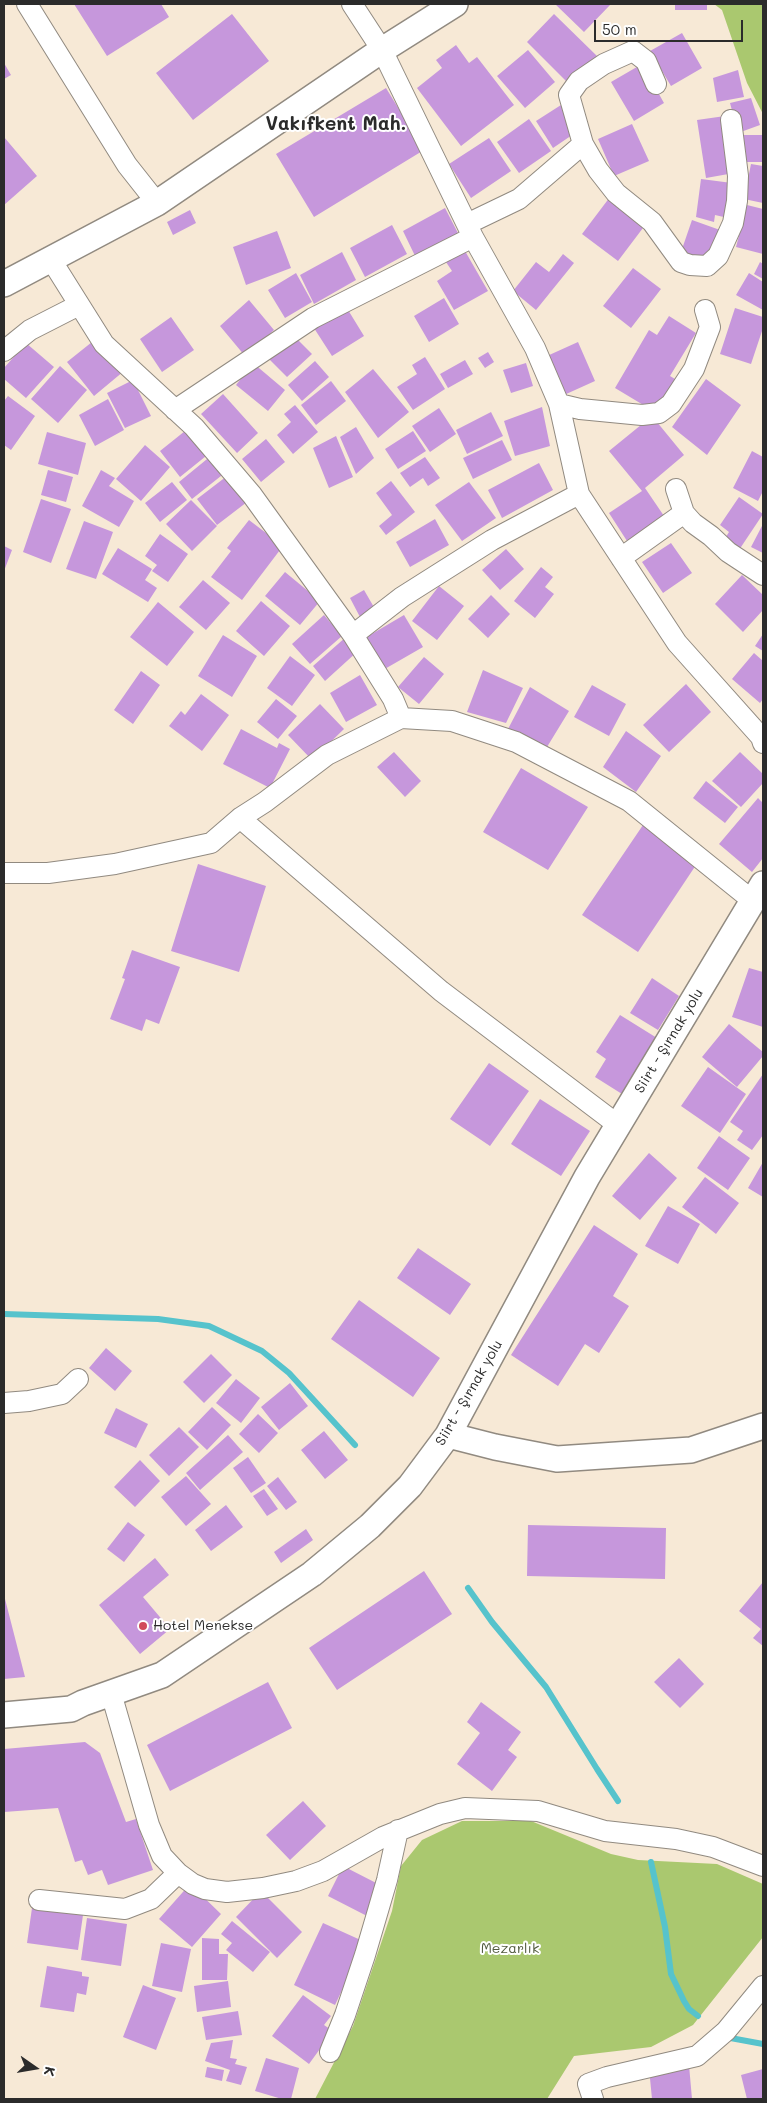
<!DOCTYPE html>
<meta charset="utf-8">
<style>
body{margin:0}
#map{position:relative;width:767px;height:2103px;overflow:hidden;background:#f7e9d6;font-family:Mali,sans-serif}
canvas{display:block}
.frame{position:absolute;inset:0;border:5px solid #2b2b2b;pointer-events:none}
.north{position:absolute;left:10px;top:2043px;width:50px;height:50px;-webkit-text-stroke:4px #fff;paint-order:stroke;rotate:103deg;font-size:14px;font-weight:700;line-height:20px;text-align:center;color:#2b2b2b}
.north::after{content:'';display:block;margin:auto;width:18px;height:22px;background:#2b2b2b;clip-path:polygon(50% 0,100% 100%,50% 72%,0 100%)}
.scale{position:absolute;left:594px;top:20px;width:149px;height:22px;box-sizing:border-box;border:2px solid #2b2b2b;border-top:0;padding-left:6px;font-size:15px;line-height:18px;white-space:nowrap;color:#2b2b2b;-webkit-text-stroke:4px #fff;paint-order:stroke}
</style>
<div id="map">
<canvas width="767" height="2103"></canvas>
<div class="frame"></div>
<div class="north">K</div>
<div class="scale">50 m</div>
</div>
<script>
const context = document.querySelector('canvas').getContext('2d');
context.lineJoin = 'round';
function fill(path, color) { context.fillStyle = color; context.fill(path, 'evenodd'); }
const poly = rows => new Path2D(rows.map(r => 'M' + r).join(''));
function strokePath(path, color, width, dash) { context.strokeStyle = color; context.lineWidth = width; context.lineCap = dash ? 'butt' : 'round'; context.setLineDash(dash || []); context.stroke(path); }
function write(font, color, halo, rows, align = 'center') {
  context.font = font + ' Mali,sans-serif'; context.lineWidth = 4; context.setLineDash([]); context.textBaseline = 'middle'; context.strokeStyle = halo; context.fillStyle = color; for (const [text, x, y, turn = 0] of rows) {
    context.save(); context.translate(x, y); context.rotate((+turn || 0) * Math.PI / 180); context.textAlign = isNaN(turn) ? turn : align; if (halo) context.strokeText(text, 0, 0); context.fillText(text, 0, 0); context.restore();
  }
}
fill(poly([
 [714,4,763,4,763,114,747,83,722,10],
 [462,1821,531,1821,611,1854,638,1860,717,1864,763,1884,763,1937,693,2025,651,2047,574,2056,547,2099,315,2099,353,2026,392,1911,401,1866,422,1840]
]), '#aac86f');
strokePath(poly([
 [4,1314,158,1319,209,1326,262,1351,289,1373,355,1445],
 [468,1588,492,1622,546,1687,597,1769,618,1801],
 [651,1862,665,1927,671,1974,684,2001,689,2009,698,2016],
 [725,2037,763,2044]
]), '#56c3cc', 6);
fill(poly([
 [74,4,161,4,169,17,107,56],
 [555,4,611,4,584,32],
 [675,4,707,4,707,10,675,10],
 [232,14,269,61,193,120,156,73],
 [554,14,597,56,570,85,527,42],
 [682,33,702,68,671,86,650,51],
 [456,45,469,63,477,57,514,105,461,146,417,88,442,68,436,60],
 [528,50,555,82,525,108,497,76],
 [4,63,11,75,4,79],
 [642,64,664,103,634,121,611,82],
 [738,70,744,97,717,102,713,78],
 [386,88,424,150,314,217,276,154],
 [751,98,760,125,738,133,730,103],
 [561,105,578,131,553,148,536,121],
 [725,116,734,173,706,178,697,120],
 [529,119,551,151,519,173,497,142],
 [632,124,649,161,614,176,598,139],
 [740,135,763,135,763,162,740,162],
 [4,137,37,176,4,205],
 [489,138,511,171,471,198,449,164],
 [751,164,763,166,763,203,744,199],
 [701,179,732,183,728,218,715,215,714,222,696,217],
 [613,193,649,220,618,261,582,234],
 [747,205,763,209,763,254,736,247],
 [445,208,460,237,417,260,403,231],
 [190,210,196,223,173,235,167,222],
 [692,220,720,230,708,262,681,252],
 [392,225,407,254,365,277,350,248],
 [277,231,291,268,246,285,233,247],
 [465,251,488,291,454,310,437,281,452,271,446,262],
 [342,252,356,280,314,304,300,275],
 [563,254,574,263,536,310,513,291,536,262,549,272],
 [760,262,763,264,763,279,754,274],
 [633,268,661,289,631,328,603,306],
 [296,273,312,302,285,318,268,290],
 [749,273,763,282,763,310,736,295],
 [444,298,459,324,429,342,414,316],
 [249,300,274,330,245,356,220,326],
 [345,305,364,336,332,356,312,325],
 [735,308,763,317,763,328,751,364,720,354],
 [669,316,696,333,670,376,675,379,655,412,615,388,649,330,657,335],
 [171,317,194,350,162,372,140,339],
 [292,334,312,354,287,377,266,356],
 [97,338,124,371,94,396,67,362],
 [578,342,595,381,564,395,547,356],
 [26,343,54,367,26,398,4,379,4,368],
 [488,352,494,362,485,368,478,358],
 [425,357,445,389,413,410,397,387,417,374,412,365],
 [465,360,473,374,448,388,440,374],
 [315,361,329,377,302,401,288,385],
 [253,363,285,390,268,411,236,385],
 [526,363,533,386,511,393,503,370],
 [60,366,87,390,58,423,31,399],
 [373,369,409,412,378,438,345,392],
 [706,379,741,405,707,455,672,427],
 [133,380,151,416,125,428,107,393],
 [331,381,346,401,316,425,301,405],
 [223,394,258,433,237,453,201,414],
 [8,396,35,416,11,450,4,445,4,401],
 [108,399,124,430,95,446,79,415],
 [295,405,318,432,293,454,277,435,291,422,284,414],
 [542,407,550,446,515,456,504,421],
 [439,408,456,434,430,452,412,426],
 [491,412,503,436,467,454,456,430],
 [652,416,684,455,645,488,664,516,627,541,609,513,642,491,609,451],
 [190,427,211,452,180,477,160,451],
 [356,427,374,458,356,474,340,437],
 [413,431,426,451,398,469,385,449],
 [47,432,86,443,78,475,38,464],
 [336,436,353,477,329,488,313,448],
 [266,439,285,462,261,482,242,459],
 [502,440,512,460,473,479,463,458],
 [145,445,170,467,141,501,116,479],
 [752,451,763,457,763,491,758,501,733,488],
 [212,455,226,472,192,499,179,482],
 [425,457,440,478,428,486,423,478,410,487,400,473],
 [539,463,553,490,502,518,488,490],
 [48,470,73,477,66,502,41,495],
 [101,470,115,478,109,486,134,501,119,527,82,506],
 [227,476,247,502,217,525,197,499],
 [391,481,415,512,386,535,379,526,392,515,376,493],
 [172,482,187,500,160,522,145,503],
 [469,482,496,518,462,541,435,505],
 [739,497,763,514,739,550,724,540,729,532,720,525],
 [41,499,71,509,51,563,23,552],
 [191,500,217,526,192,551,166,524],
 [435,519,449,545,410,567,396,542],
 [249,520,283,546,242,600,211,577,231,551,227,548],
 [84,521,113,532,96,579,66,569],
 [763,524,763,553,751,547],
 [160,534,188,554,168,582,152,571,157,565,145,556],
 [671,543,692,573,663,593,642,562],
 [4,546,12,550,4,571],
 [118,548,152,569,145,580,157,588,148,602,102,574],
 [506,549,524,569,500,590,482,570],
 [541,567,553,577,545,587,554,594,535,618,514,601],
 [285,572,320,601,300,625,265,596],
 [742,575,763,595,763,610,743,632,715,604],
 [203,580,230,603,206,630,179,607],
 [439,586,464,606,437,640,412,621],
 [364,590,375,609,360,617,350,598],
 [491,595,510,614,488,638,468,619],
 [261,601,290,626,264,656,236,631],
 [158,602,194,632,167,666,130,637],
 [324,615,342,636,310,664,292,644],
 [404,615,423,647,383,670,365,638],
 [763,634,763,651,755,646],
 [223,635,257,656,232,697,198,676],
 [346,637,358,651,325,681,313,666],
 [754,653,763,661,763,699,760,703,732,679],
 [290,656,315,675,292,706,267,688],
 [424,657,444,674,419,704,398,687],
 [483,670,523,688,506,723,467,712],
 [141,671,160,685,133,724,114,710],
 [360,675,377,705,346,722,330,693],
 [686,684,711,712,669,752,643,725],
 [592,685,626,704,609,736,574,717],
 [530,687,569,711,547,747,508,729],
 [201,694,229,715,202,751,169,726,181,711,185,715],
 [276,699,297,716,278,739,257,722],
 [320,704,344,729,312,760,288,735],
 [241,729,277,748,279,743,290,749,270,788,223,764],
 [626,731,661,756,636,792,603,767],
 [394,752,421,781,405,797,377,767],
 [740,752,763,774,763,783,741,807,712,781],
 [521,768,588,807,548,870,483,832],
 [706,781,738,807,725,823,693,798],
 [758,798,763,803,763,858,752,872,719,844],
 [643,825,698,862,638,952,582,915],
 [198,864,266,886,239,972,171,951],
 [132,950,180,967,159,1024,146,1019,142,1031,110,1019,125,979,122,978],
 [749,968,763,972,763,1027,732,1017],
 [652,978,679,996,658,1030,630,1013],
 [620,1015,657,1038,622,1094,595,1077,606,1059,596,1052],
 [729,1024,763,1052,763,1056,737,1087,702,1057],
 [489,1063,529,1091,490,1146,450,1119],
 [708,1067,746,1094,720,1133,681,1106],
 [763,1074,763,1135,752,1150,737,1140,743,1131,730,1122],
 [540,1099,590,1131,561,1176,511,1144],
 [719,1136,750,1158,728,1190,697,1168],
 [649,1153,677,1178,640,1220,612,1196],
 [763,1162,763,1197,748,1188],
 [705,1177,739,1203,716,1234,682,1207],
 [668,1206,700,1224,678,1264,645,1246],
 [594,1225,638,1254,613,1296,629,1306,599,1353,585,1344,558,1386,511,1355],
 [418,1248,471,1284,450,1315,397,1278],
 [359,1300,440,1358,413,1397,331,1339],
 [106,1348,132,1371,115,1391,89,1368],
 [211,1354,232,1375,204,1403,183,1382],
 [236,1379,260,1398,241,1423,216,1403],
 [290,1383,308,1406,279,1430,261,1407],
 [212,1407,231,1425,207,1450,188,1432],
 [116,1408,148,1424,136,1448,104,1433],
 [258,1414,278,1433,259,1453,239,1434],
 [179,1427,199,1447,169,1476,149,1455],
 [324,1431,348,1460,325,1479,301,1450],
 [228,1435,243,1452,200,1490,186,1473],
 [248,1457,266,1483,251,1493,233,1468],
 [140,1460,160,1481,135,1507,114,1487],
 [186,1476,211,1504,186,1526,161,1497],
 [278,1477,297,1502,286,1510,267,1486],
 [264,1489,278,1509,267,1516,253,1496],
 [226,1505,243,1527,211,1551,195,1530],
 [128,1522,145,1535,124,1562,107,1549],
 [528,1525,666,1528,665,1579,527,1576],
 [306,1529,313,1540,281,1563,274,1552],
 [155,1558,169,1575,143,1597,170,1629,140,1654,99,1605],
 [424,1571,452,1614,337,1690,309,1648],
 [763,1582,763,1646,753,1638,761,1629,739,1611],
 [4,1595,25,1677,4,1679],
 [679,1658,704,1684,680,1708,654,1682],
 [268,1682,292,1728,170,1791,147,1745],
 [481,1702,521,1732,508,1750,517,1757,492,1791,457,1764,480,1733,467,1722],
 [85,1742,100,1753,126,1822,136,1819,153,1870,108,1885,102,1870,88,1875,82,1860,75,1862,58,1808,4,1812,4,1749],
 [303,1801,326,1826,290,1860,266,1835],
 [343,1866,382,1886,367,1916,328,1896],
 [190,1884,221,1914,192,1947,159,1919],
 [261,1891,302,1932,277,1958,236,1917],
 [32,1908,83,1915,78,1950,27,1943],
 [87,1918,127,1924,121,1966,81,1960],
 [232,1921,270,1952,253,1972,226,1950,232,1943,221,1934],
 [323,1923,365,1942,335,2005,294,1985],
 [202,1938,219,1939,219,1954,228,1954,227,1980,202,1980],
 [161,1943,191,1949,182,1992,152,1986],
 [47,1966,82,1972,82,1976,89,1977,86,1995,77,1993,74,2012,40,2007],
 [228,1981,231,2007,197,2012,194,1986],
 [143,1985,176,1998,156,2050,123,2037],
 [303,1995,331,2016,324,2025,333,2031,309,2064,272,2036],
 [238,2011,242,2035,206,2040,202,2017],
 [233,2040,230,2058,237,2059,235,2064,247,2067,241,2085,226,2081,230,2070,205,2061,211,2043],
 [266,2058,299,2068,291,2099,282,2099,255,2091],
 [689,2065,692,2099,652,2099,649,2068],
 [207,2067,224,2070,222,2081,205,2077],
 [763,2069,763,2099,747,2099,741,2075]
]), '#c697dc');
const minor = poly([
 [27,4,127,165,157,203],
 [352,4,382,50,473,237,535,348,559,404,579,494,677,643,761,737,763,743],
 [656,84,646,61,633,51,604,64,579,81,569,95,583,144,598,170,616,193,652,222,681,262,690,265,707,266,718,256,733,223,737,201,738,176,731,120],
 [467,224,519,199,583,144],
 [4,351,30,330,79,305],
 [559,404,580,409,642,415,659,413,671,404,694,369,710,327,705,310],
 [175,410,313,318,473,237],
 [676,489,684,513,693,523,711,536,728,552,763,575],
 [621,558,684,513],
 [353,635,402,597,492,540,579,494],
 [401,718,452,721,516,742,629,801,753,901],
 [240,818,441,991,618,1125],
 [4,873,48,873,115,864,211,843,240,818,265,802,327,755,401,718,393,699,353,635,252,495,194,427,104,344,50,258],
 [4,1403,29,1401,62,1394,78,1379],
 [111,1693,149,1825,162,1856,178,1873,193,1884,205,1889,227,1892,263,1888,296,1881,323,1871,383,1837,440,1814,465,1808,538,1811,605,1831,676,1839,713,1847,763,1866],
 [39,1900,125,1909,151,1899,178,1873],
 [330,2052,345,2015,365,1955,387,1880,398,1830],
 [593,2099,588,2084,607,2077,697,2056,726,2031,763,1986]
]);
const tertiary = poly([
 [4,284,157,203,382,50,455,4],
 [448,1435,495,1447,557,1459,691,1450,763,1426],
 [4,1715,71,1709,83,1703,162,1675,312,1574,370,1526,410,1486,448,1435,587,1177,763,884]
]);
strokePath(minor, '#918a80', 22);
strokePath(tertiary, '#918a80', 28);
strokePath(minor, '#fff', 20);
strokePath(tertiary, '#fff', 25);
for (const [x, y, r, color] of [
 [143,1626,5,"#d1495b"]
]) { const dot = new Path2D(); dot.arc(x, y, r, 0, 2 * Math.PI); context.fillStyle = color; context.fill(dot); strokePath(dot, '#fff', 2); }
write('14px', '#2b2b2b', '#fff', [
 ["Siirt - Şırnak yolu",669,1041,-59],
 ["Siirt - Şırnak yolu",469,1393,-60]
]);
write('14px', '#2b2b2b', '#fff', [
 ["Hotel Menekse",153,1626]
], 'left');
write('14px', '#515a3f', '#fff', [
 ["Mezarlık",510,1949]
]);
write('bold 19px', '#2b2b2b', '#fff', [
 ["Vakıfkent Mah.",336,124]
]);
</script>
